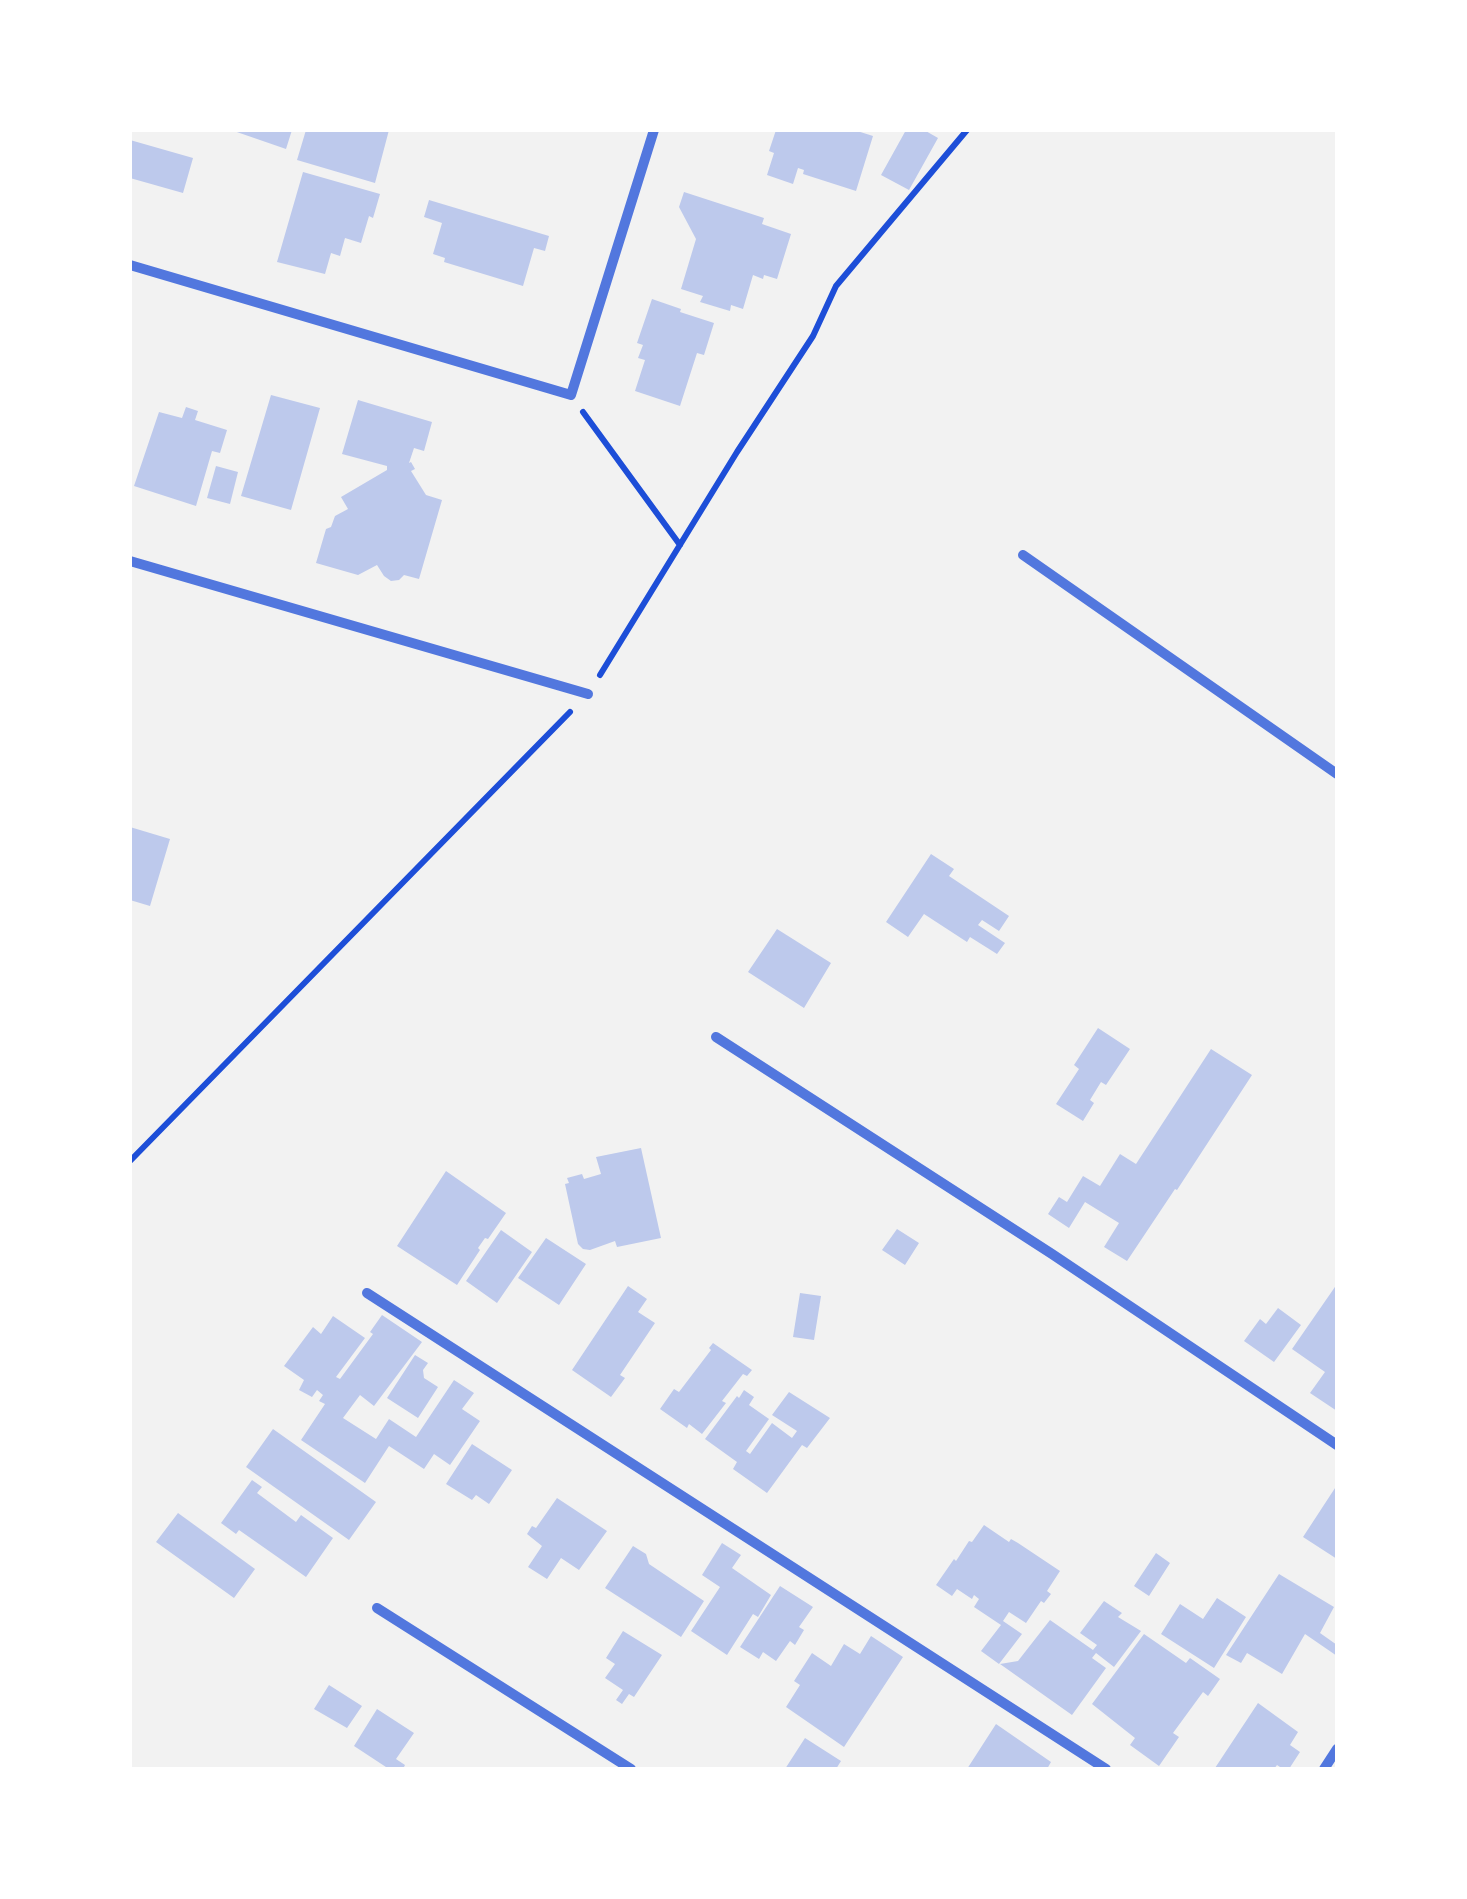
<!DOCTYPE html>
<style>
body{margin:0}
#map{position:relative;width:1467px;height:1899px;overflow:hidden;background:#f2f2f2;font-family:Quicksand,sans-serif}
canvas{display:block}
.frame{position:absolute;inset:0;border:132px solid #fff;pointer-events:none}
</style>
<div id="map">
<canvas width="1467" height="1899"></canvas>
<div class="frame"></div>
</div>
<script>
const context = document.querySelector('canvas').getContext('2d');
context.lineJoin = 'round';
function fill(path, color) { context.fillStyle = color; context.fill(path, 'evenodd'); }
const poly = rows => new Path2D(rows.map(r => 'M' + r).join(''));
function strokePath(path, color, width, dash) { context.strokeStyle = color; context.lineWidth = width; context.lineCap = dash ? 'butt' : 'round'; context.setLineDash(dash || []); context.stroke(path); }
fill(poly([
 [231,130,292,130,286,149],
 [306,130,389,130,375,183,297,160],
 [776,130,854,130,873,136,856,191,803,174,804,170,798,168,793,184,767,175,774,153,769,151],
 [906,130,924,130,938,138,909,190,881,175],
 [130,140,193,158,183,193,130,178],
 [303,172,380,194,373,218,369,216,361,243,345,238,340,256,331,253,325,274,277,262],
 [684,192,764,218,762,224,791,234,777,279,764,275,763,279,753,275,743,309,731,305,730,311,700,302,703,296,681,289,696,239,679,207],
 [429,200,549,236,545,251,534,248,523,286,444,262,445,258,433,254,442,223,424,217],
 [652,299,681,309,680,312,714,323,704,355,697,353,680,406,635,391,645,360,638,358,643,345,637,343],
 [271,395,320,408,291,510,241,496],
 [358,400,432,422,424,451,414,448,409,463,411,462,415,469,411,471,426,495,442,500,419,579,404,575,399,580,391,581,384,576,377,565,358,575,316,563,326,529,331,527,335,516,348,509,341,497,387,470,387,466,342,454],
 [186,407,198,411,195,420,227,430,220,453,212,451,196,506,134,486,159,412,182,418],
 [216,466,238,472,230,504,207,498],
 [130,827,170,839,150,906,130,900],
 [931,854,954,869,949,876,1009,916,999,931,982,920,978,925,1005,943,997,954,970,937,967,942,924,914,908,937,886,922],
 [777,929,831,963,804,1008,748,972],
 [1098,1028,1130,1049,1106,1085,1101,1082,1090,1100,1094,1103,1083,1121,1056,1104,1079,1069,1074,1065],
 [1211,1049,1252,1075,1177,1190,1175,1189,1127,1261,1104,1247,1119,1223,1085,1202,1069,1228,1048,1214,1059,1197,1067,1202,1083,1176,1100,1186,1120,1154,1136,1164],
 [641,1148,661,1238,617,1247,615,1241,590,1250,583,1249,578,1244,565,1184,569,1183,567,1178,582,1174,584,1179,601,1174,596,1157],
 [446,1171,506,1213,488,1239,485,1238,478,1248,480,1250,457,1285,397,1246],
 [897,1229,919,1243,905,1265,882,1250],
 [501,1230,532,1252,497,1303,466,1281],
 [546,1238,586,1264,559,1305,518,1278],
 [1337,1284,1337,1411,1310,1393,1325,1372,1292,1349],
 [628,1286,647,1299,638,1312,655,1323,620,1375,625,1378,611,1397,572,1370],
 [800,1293,821,1296,814,1340,793,1337],
 [1278,1308,1301,1325,1274,1362,1244,1341,1260,1319,1266,1324],
 [382,1315,422,1342,374,1406,360,1395,343,1418,376,1439,389,1419,416,1437,454,1380,474,1393,462,1409,480,1421,450,1465,434,1454,424,1469,389,1446,365,1483,301,1440,325,1404,319,1401,323,1395,317,1390,312,1397,299,1390,304,1380,284,1366,313,1327,321,1334,333,1316,365,1338,336,1377,340,1379,373,1334,370,1332],
 [713,1343,752,1370,747,1376,743,1374,722,1401,726,1403,702,1434,689,1424,687,1428,660,1409,674,1389,679,1392,711,1350,709,1348],
 [415,1355,428,1363,423,1370,424,1378,438,1387,418,1418,387,1398],
 [744,1390,754,1397,749,1405,769,1419,746,1451,750,1454,772,1423,792,1438,797,1431,772,1415,789,1392,830,1418,807,1448,802,1445,767,1493,733,1469,737,1462,705,1439,737,1396,739,1398],
 [273,1429,376,1502,349,1540,246,1467],
 [472,1444,512,1470,489,1504,476,1495,472,1500,446,1484],
 [252,1480,262,1487,257,1493,296,1522,301,1515,333,1538,306,1577,239,1530,236,1534,221,1523],
 [1337,1485,1337,1559,1303,1537],
 [557,1498,607,1531,579,1570,561,1558,547,1579,528,1567,542,1546,527,1534,532,1526,536,1528],
 [178,1513,255,1569,234,1598,156,1542],
 [984,1525,1009,1542,1011,1539,1018,1543,1060,1571,1047,1591,1051,1594,1044,1603,1041,1601,1026,1623,1009,1612,1003,1621,1022,1634,999,1664,981,1651,1001,1625,974,1607,979,1599,974,1595,972,1599,957,1589,952,1596,936,1585,954,1559,956,1561,969,1541,972,1542],
 [722,1543,741,1555,732,1568,771,1595,758,1617,753,1614,727,1655,691,1631,720,1587,702,1575],
 [633,1546,646,1554,649,1564,704,1601,681,1637,605,1588],
 [1156,1553,1170,1563,1149,1596,1134,1586],
 [1279,1574,1334,1607,1320,1633,1337,1645,1337,1656,1305,1634,1282,1674,1247,1653,1241,1663,1226,1655],
 [780,1586,813,1607,799,1627,804,1630,795,1645,790,1641,776,1661,763,1652,759,1659,740,1647],
 [1217,1598,1246,1617,1214,1668,1161,1634,1180,1604,1203,1619],
 [1104,1601,1122,1613,1118,1617,1141,1631,1114,1667,1096,1653,1092,1658,1106,1668,1072,1715,1000,1664,1018,1661,1050,1620,1093,1650,1097,1645,1080,1633],
 [623,1631,662,1655,634,1697,629,1694,622,1704,616,1700,623,1690,605,1678,615,1664,606,1658],
 [1144,1634,1186,1663,1190,1658,1220,1679,1208,1696,1203,1692,1173,1733,1179,1737,1159,1766,1130,1745,1135,1738,1092,1704],
 [871,1636,903,1657,844,1747,786,1707,800,1685,794,1681,812,1653,831,1666,844,1644,860,1654],
 [329,1685,362,1706,347,1728,314,1709],
 [1258,1703,1298,1732,1290,1745,1300,1752,1289,1769,1283,1769,1277,1765,1274,1769,1218,1769,1215,1768],
 [377,1709,414,1733,396,1759,405,1765,403,1769,389,1769,354,1746],
 [996,1724,1051,1762,1047,1769,967,1769],
 [805,1738,841,1761,836,1769,785,1769]
]), '#bdc9ec');
strokePath(poly([
 [583,412,680,545],
 [600,675,737,452,813,336,836,286,967,130],
 [130,1161,570,712]
]), '#1d4ed8', 6);
strokePath(poly([
 [130,265,571,395,654,130],
 [1023,555,1337,774],
 [130,561,588,694],
 [716,1037,1052,1254,1337,1445],
 [367,1293,1106,1769],
 [377,1608,631,1769],
 [1324,1769,1337,1749]
]), '#5277de', 10);
</script>
